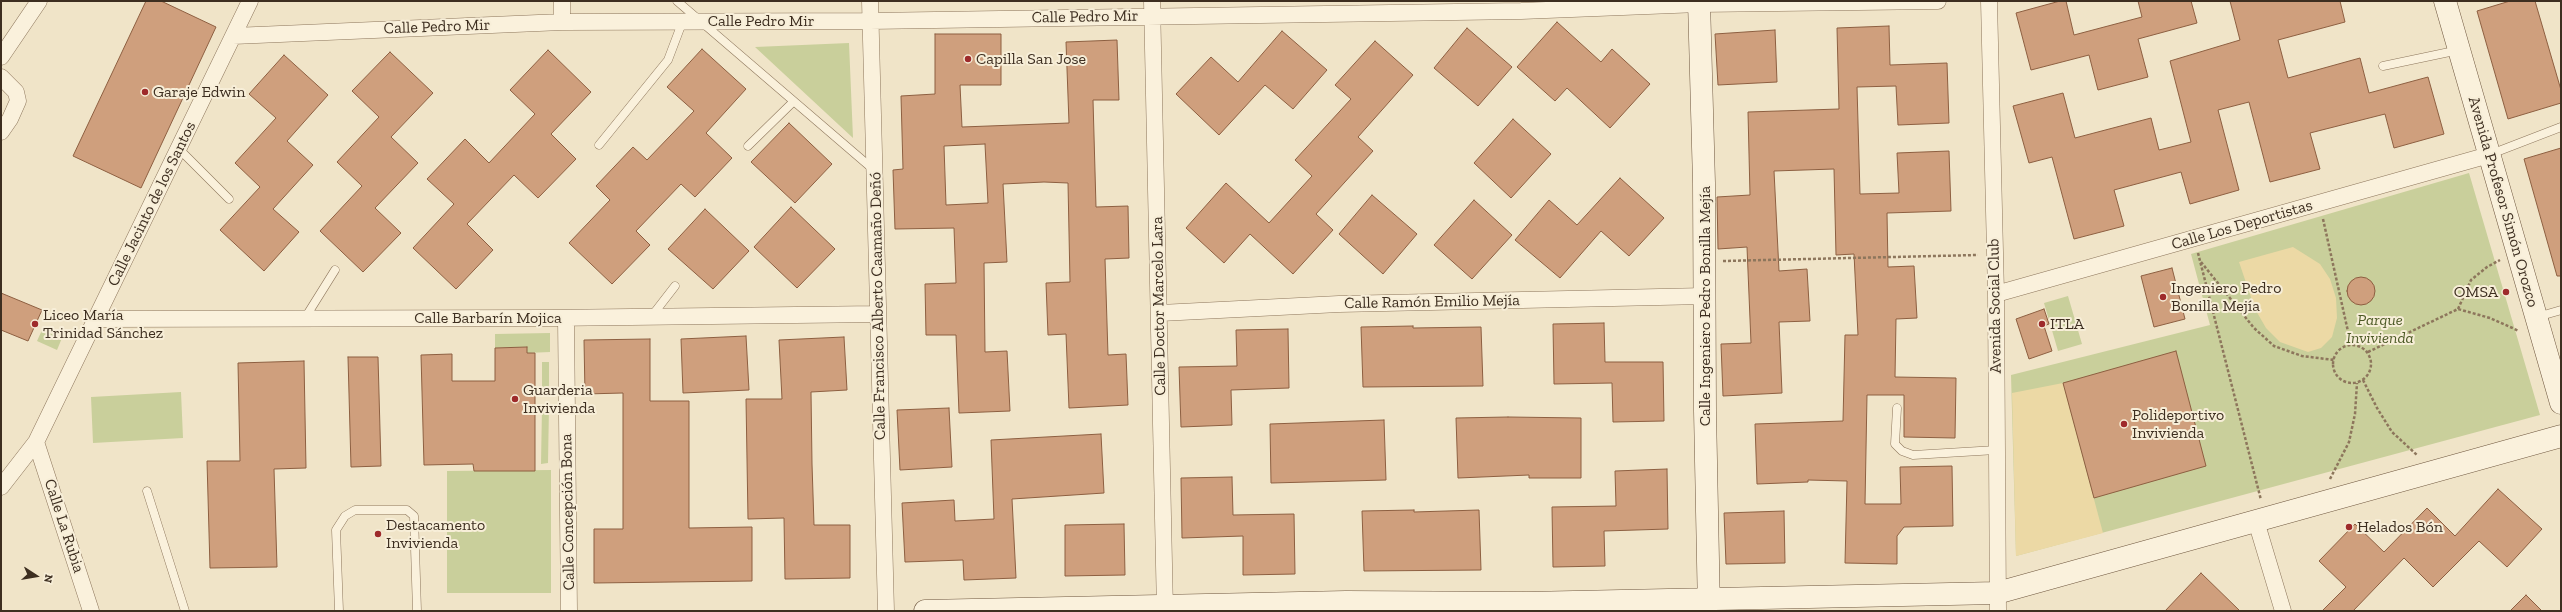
<!DOCTYPE html>
<meta charset="utf-8">
<style>
body{margin:0}
#map{position:relative;width:2562px;height:612px;overflow:hidden;background:#f0e4c8;font-family:"Zilla Slab",serif}
canvas{display:block}
.frame{position:absolute;inset:0;border:2px solid #3d2e20;pointer-events:none}
.north{position:absolute;left:16px;top:556px;width:40px;height:40px;-webkit-text-stroke:3px #f7eed8;paint-order:stroke;rotate:102deg;font-size:11px;font-weight:700;line-height:16px;text-align:center;color:#3d2e20}
.north::after{content:'';display:block;margin:auto;width:14px;height:18px;background:#3d2e20;clip-path:polygon(50% 0,100% 100%,50% 72%,0 100%)}
</style>
<div id="map">
<canvas width="2562" height="612"></canvas>
<div class="frame"></div>
<div class="north">N</div>
</div>
<script>
const context = document.querySelector('canvas').getContext('2d');
context.lineJoin = 'round';
function fill(path, color) { context.fillStyle = color; context.fill(path, 'evenodd'); }
const poly = rows => new Path2D(rows.map(r => 'M' + r).join(''));
function strokePath(path, color, width, dash) { context.strokeStyle = color; context.lineWidth = width; context.lineCap = dash ? 'butt' : 'round'; context.setLineDash(dash || []); context.stroke(path); }
function write(font, color, halo, rows, align = 'center') {
  context.font = font + ' "Zilla Slab",serif'; context.lineWidth = 4; context.setLineDash([]); context.textBaseline = 'middle'; context.strokeStyle = halo; context.fillStyle = color; for (const [text, x, y, turn = 0] of rows) {
    context.save(); context.translate(x, y); context.rotate((+turn || 0) * Math.PI / 180); context.textAlign = isNaN(turn) ? turn : align; if (halo) context.strokeText(text, 0, 0); context.fillText(text, 0, 0); context.restore();
  }
}
fill(poly([
 [849,43,853,138,755,47],
 [2469,173,2540,415,2016,556,2011,375,2210,325,2191,254],
 [2068,296,2082,344,2058,351,2044,303],
 [42,330,62,338,57,350,37,341],
 [550,333,550,352,527,353,527,347,495,348,495,334],
 [542,362,549,362,549,390,542,390],
 [181,392,183,438,93,443,91,397],
 [549,406,548,463,541,464,542,407],
 [551,470,551,593,447,593,447,471]
]), '#c9cf9b');
fill(poly([
 [2293,247,2320,264,2330,279,2336,298,2337,318,2332,337,2321,348,2308,352,2280,342,2266,328,2255,309,2239,262],
 [2063,383,2103,533,2016,556,2012,393]
]), '#ecd9a5');
const building = poly([
 [146,1,161,1,216,27,141,188,73,156,146,1],
 [2060,1,2066,1,2074,35,2142,17,2138,1,2191,1,2197,23,2138,39,2148,77,2098,90,2089,55,2031,70,2016,13,2060,1],
 [2230,1,2340,1,2345,22,2278,40,2288,78,2360,58,2369,93,2428,77,2444,134,2394,148,2385,114,2310,133,2320,169,2270,182,2249,102,2218,110,2239,190,2190,204,2181,172,2114,190,2124,226,2074,239,2052,157,2029,163,2013,106,2063,93,2075,138,2151,118,2159,150,2191,142,2170,61,2240,40,2230,1],
 [2510,1,2535,1,2561,90,2561,103,2508,119,2477,11,2510,1],
 [1557,22,1601,62,1612,49,1650,84,1610,128,1567,88,1555,101,1517,67,1557,22],
 [1889,26,1890,65,1947,63,1949,123,1898,125,1896,86,1857,87,1860,194,1899,193,1897,153,1949,151,1951,211,1887,213,1888,267,1914,266,1917,318,1896,319,1895,377,1956,378,1955,438,1904,437,1904,395,1867,395,1865,504,1901,504,1900,467,1952,466,1953,526,1904,527,1897,536,1897,564,1845,563,1847,481,1808,480,1808,482,1757,484,1755,424,1843,421,1845,335,1858,335,1854,254,1836,255,1834,169,1774,171,1779,271,1807,269,1810,321,1779,322,1782,393,1723,396,1721,344,1751,343,1747,247,1718,249,1717,197,1750,195,1748,112,1839,109,1837,28,1889,26],
 [1467,28,1512,67,1478,106,1434,68,1467,28],
 [1775,30,1777,82,1718,85,1715,34,1775,30],
 [1282,31,1327,70,1293,109,1265,85,1219,135,1176,94,1211,57,1238,82,1282,31],
 [935,34,1001,34,1001,85,960,85,962,127,1069,123,1066,42,1117,40,1119,100,1093,100,1096,207,1128,206,1129,258,1105,259,1108,355,1126,354,1128,405,1069,408,1066,334,1048,335,1046,283,1070,282,1068,183,1044,182,1003,184,1007,262,984,263,985,352,1007,351,1010,411,959,413,956,335,926,335,925,284,956,283,954,228,895,229,893,170,903,169,901,96,935,94,935,34],
 [985,144,988,203,946,205,944,146,985,144],
 [1375,41,1413,75,1358,137,1373,151,1316,214,1333,230,1293,274,1250,234,1224,263,1186,228,1226,183,1269,223,1312,176,1295,160,1351,99,1335,85,1375,41],
 [702,49,746,89,706,133,732,158,695,197,681,184,636,231,650,245,612,284,569,243,610,200,596,186,633,147,647,160,694,111,667,87,702,49],
 [548,50,591,92,551,134,576,159,538,198,514,175,467,224,493,250,456,289,413,248,454,204,427,179,465,139,489,163,535,114,510,90,548,50],
 [390,52,433,93,391,137,418,163,375,208,401,233,363,272,320,231,362,186,337,162,379,117,352,91,390,52],
 [284,55,328,95,287,141,313,165,273,209,299,232,264,271,220,230,260,187,235,163,276,118,249,94,284,55],
 [1513,119,1551,154,1511,198,1474,163,1513,119],
 [789,123,832,164,795,203,751,162,789,123],
 [2561,148,2561,276,2557,276,2524,159,2561,148],
 [1620,178,1664,218,1629,256,1601,231,1560,278,1515,240,1549,200,1577,225,1620,178],
 [1372,195,1417,234,1383,274,1339,234,1372,195],
 [1474,200,1512,235,1472,279,1434,245,1474,200],
 [791,207,835,249,797,288,754,247,791,207],
 [705,209,749,251,713,289,668,249,705,209],
 [2172,268,2185,319,2154,327,2141,276,2172,268],
 '2347 291a14 14 0 1 1 28 0a14 14 0 1 1-28 0Z',
 [1,293,42,310,28,341,1,330,1,293],
 [2044,309,2049,324,2044,326,2052,351,2029,359,2016,319,2044,309],
 [1604,323,1605,362,1663,362,1664,421,1613,422,1612,383,1554,384,1553,324,1604,323],
 [1413,326,1413,328,1481,327,1483,386,1363,387,1361,327,1413,326],
 [1288,329,1289,388,1231,390,1232,425,1181,427,1179,367,1237,366,1236,330,1288,329],
 [746,336,749,390,683,393,681,339,746,336],
 [844,337,847,390,811,392,812,464,814,525,850,525,850,578,785,579,784,518,748,519,746,399,782,399,779,340,844,337],
 [650,339,650,401,689,401,689,528,752,527,752,581,594,583,594,529,623,529,623,393,585,394,584,340,650,339],
 [527,347,527,353,535,353,535,471,474,471,473,464,424,465,421,355,452,354,452,381,495,381,495,348,527,347],
 [2176,351,2206,466,2094,498,2063,383,2176,351],
 [348,357,378,357,381,466,351,467,348,357],
 [304,361,306,468,274,469,277,567,210,568,207,461,240,461,238,363,304,361],
 [949,408,952,467,900,470,897,410,949,408],
 [1508,417,1581,418,1581,478,1529,478,1529,475,1458,478,1456,418,1508,417],
 [1384,420,1386,480,1271,483,1270,424,1384,420],
 [1101,434,1104,493,1012,499,1016,578,964,580,963,560,905,562,902,503,954,500,955,521,994,519,991,440,1101,434],
 [1667,469,1668,529,1604,531,1605,566,1553,567,1552,507,1616,506,1615,471,1667,469],
 [1232,477,1233,515,1294,514,1295,574,1243,575,1243,536,1182,538,1181,478,1232,477],
 [2498,489,2542,529,2507,567,2479,541,2433,587,2404,558,2353,611,2322,611,2346,587,2319,561,2355,524,2384,552,2427,508,2455,536,2498,489],
 [1414,510,1414,512,1479,510,1481,570,1364,571,1362,511,1414,510],
 [1784,511,1785,563,1726,564,1724,513,1784,511],
 [1124,524,1125,575,1065,576,1065,525,1124,524],
 [2201,573,2240,611,2165,611,2201,573],
 [2526,595,2542,611,2510,611,2526,595]
]);
fill(building, '#cf9f7d');
strokePath(building, '#8d5f41', 1);
const lane = poly([
 [677,1,874,170],
 [2383,66,2459,50],
 [599,145,668,60,682,23],
 [748,146,793,102],
 [179,149,229,199],
 [2491,154,2561,127],
 [651,317,675,286],
 [2537,317,2561,310],
 [305,318,335,270],
 [1897,408,1895,444,1902,451,1913,455,1996,450],
 [147,491,185,611],
 [339,611,336,530,345,516,355,510,407,510,414,516,417,611]
]);
const street = poly([
 [870,1,886,611],
 [1152,1,1165,611],
 [1989,1,1996,294,1998,611],
 [562,22,562,1],
 [233,36,562,22,870,21,1521,11,1699,4,1938,1],
 [1,57,39,1],
 [1,77,16,92,18,101,10,119,1,132],
 [1996,294,2489,155],
 [1160,313,1339,304,1705,296],
 [566,318,569,611],
 [98,319,548,318,878,314],
 [36,442,91,611],
 [1,487,36,442,250,1],
 [2256,521,2283,611]
]);
const secondary = poly([
 [1699,1,1704,183,1705,411,1709,611],
 [2445,1,2561,403],
 [925,611,1346,602,1527,603,1997,593,2561,436]
]);
strokePath(lane, '#8d765c', 9);
strokePath(street, '#8d765c', 17);
strokePath(secondary, '#6f573f', 23);
strokePath(poly([
 [2323,219,2351,345],
 [2198,253,2261,500],
 [1723,261,1978,255],
 [2201,262,2254,328,2274,346,2302,356,2334,360],
 [2458,309,2471,280,2487,267,2500,260],
 '2333 364a19 19 0 1 1 38 0a19 19 0 1 1-38 0Z',
 [2368,352,2458,309,2490,318,2519,331],
 [2363,380,2377,408,2392,432,2417,455],
 [2330,479,2349,442,2355,414,2357,383]
]), '#8d765c', 2.5, [3, 2]);
strokePath(lane, '#faf1dc', 8);
strokePath(street, '#faf1dc', 16);
strokePath(secondary, '#faf1dc', 22);
for (const [x, y, r, color] of [
 [968,59,4,"#9e2a2b"],
 [145,92,4,"#9e2a2b"],
 [2506,292,4,"#9e2a2b"],
 [2163,297,4,"#9e2a2b"],
 [35,324,4,"#9e2a2b"],
 [2042,324,4,"#9e2a2b"],
 [515,399,4,"#9e2a2b"],
 [2124,424,4,"#9e2a2b"],
 [2349,527,4,"#9e2a2b"],
 [378,534,4,"#9e2a2b"]
]) { const dot = new Path2D(); dot.arc(x, y, r, 0, 2 * Math.PI); context.fillStyle = color; context.fill(dot); strokePath(dot, '#f7eed8', 1.5); }
write('16px', '#3d2e20', '#f7eed8', [
 ["Calle Pedro Mir",1085,17,-1],
 ["Calle Pedro Mir",761,21],
 ["Calle Pedro Mir",437,27,-2],
 ["Avenida Profesor Simón Orozco",2503,202,74],
 ["Calle Jacinto de los Santos",152,204,-64],
 ["Calle Los Deportistas",2242,225,-16],
 ["Calle Ramón Emilio Mejía",1432,302,-1],
 ["Calle Francisco Alberto Caamaño Deñó",878,306,-91],
 ["Calle Doctor Marcelo Lara",1159,306,-91],
 ["Calle Ingeniero Pedro Bonilla Mejía",1705,306,-90],
 ["Avenida Social Club",1995,306,-91],
 ["Calle Barbarín Mojica",488,318],
 ["Calle Concepción Bona",568,512,-91],
 ["Calle La Rubia",64,526,72]
]);
write('16px', '#3d2e20', '#f7eed8', [
 ["Capilla San Jose",976,59],
 ["Garaje Edwin",153,92],
 ["Ingeniero Pedro",2171,288],
 ["Bonilla Mejía",2171,306],
 ["OMSA",2498,292,"right"],
 ["Liceo María",43,315],
 ["Trinidad Sánchez",43,333],
 ["ITLA",2050,324],
 ["Guarderia",523,390],
 ["Invivienda",523,408],
 ["Polideportivo",2132,415],
 ["Invivienda",2132,433],
 ["Destacamento",386,525],
 ["Invivienda",386,543],
 ["Helados Bón",2357,527]
], 'left');
write('italic 16px', '#4d5a26', '#f7eed8', [
 ["Parque",2380,320],
 ["Invivienda",2380,338]
]);
</script>
